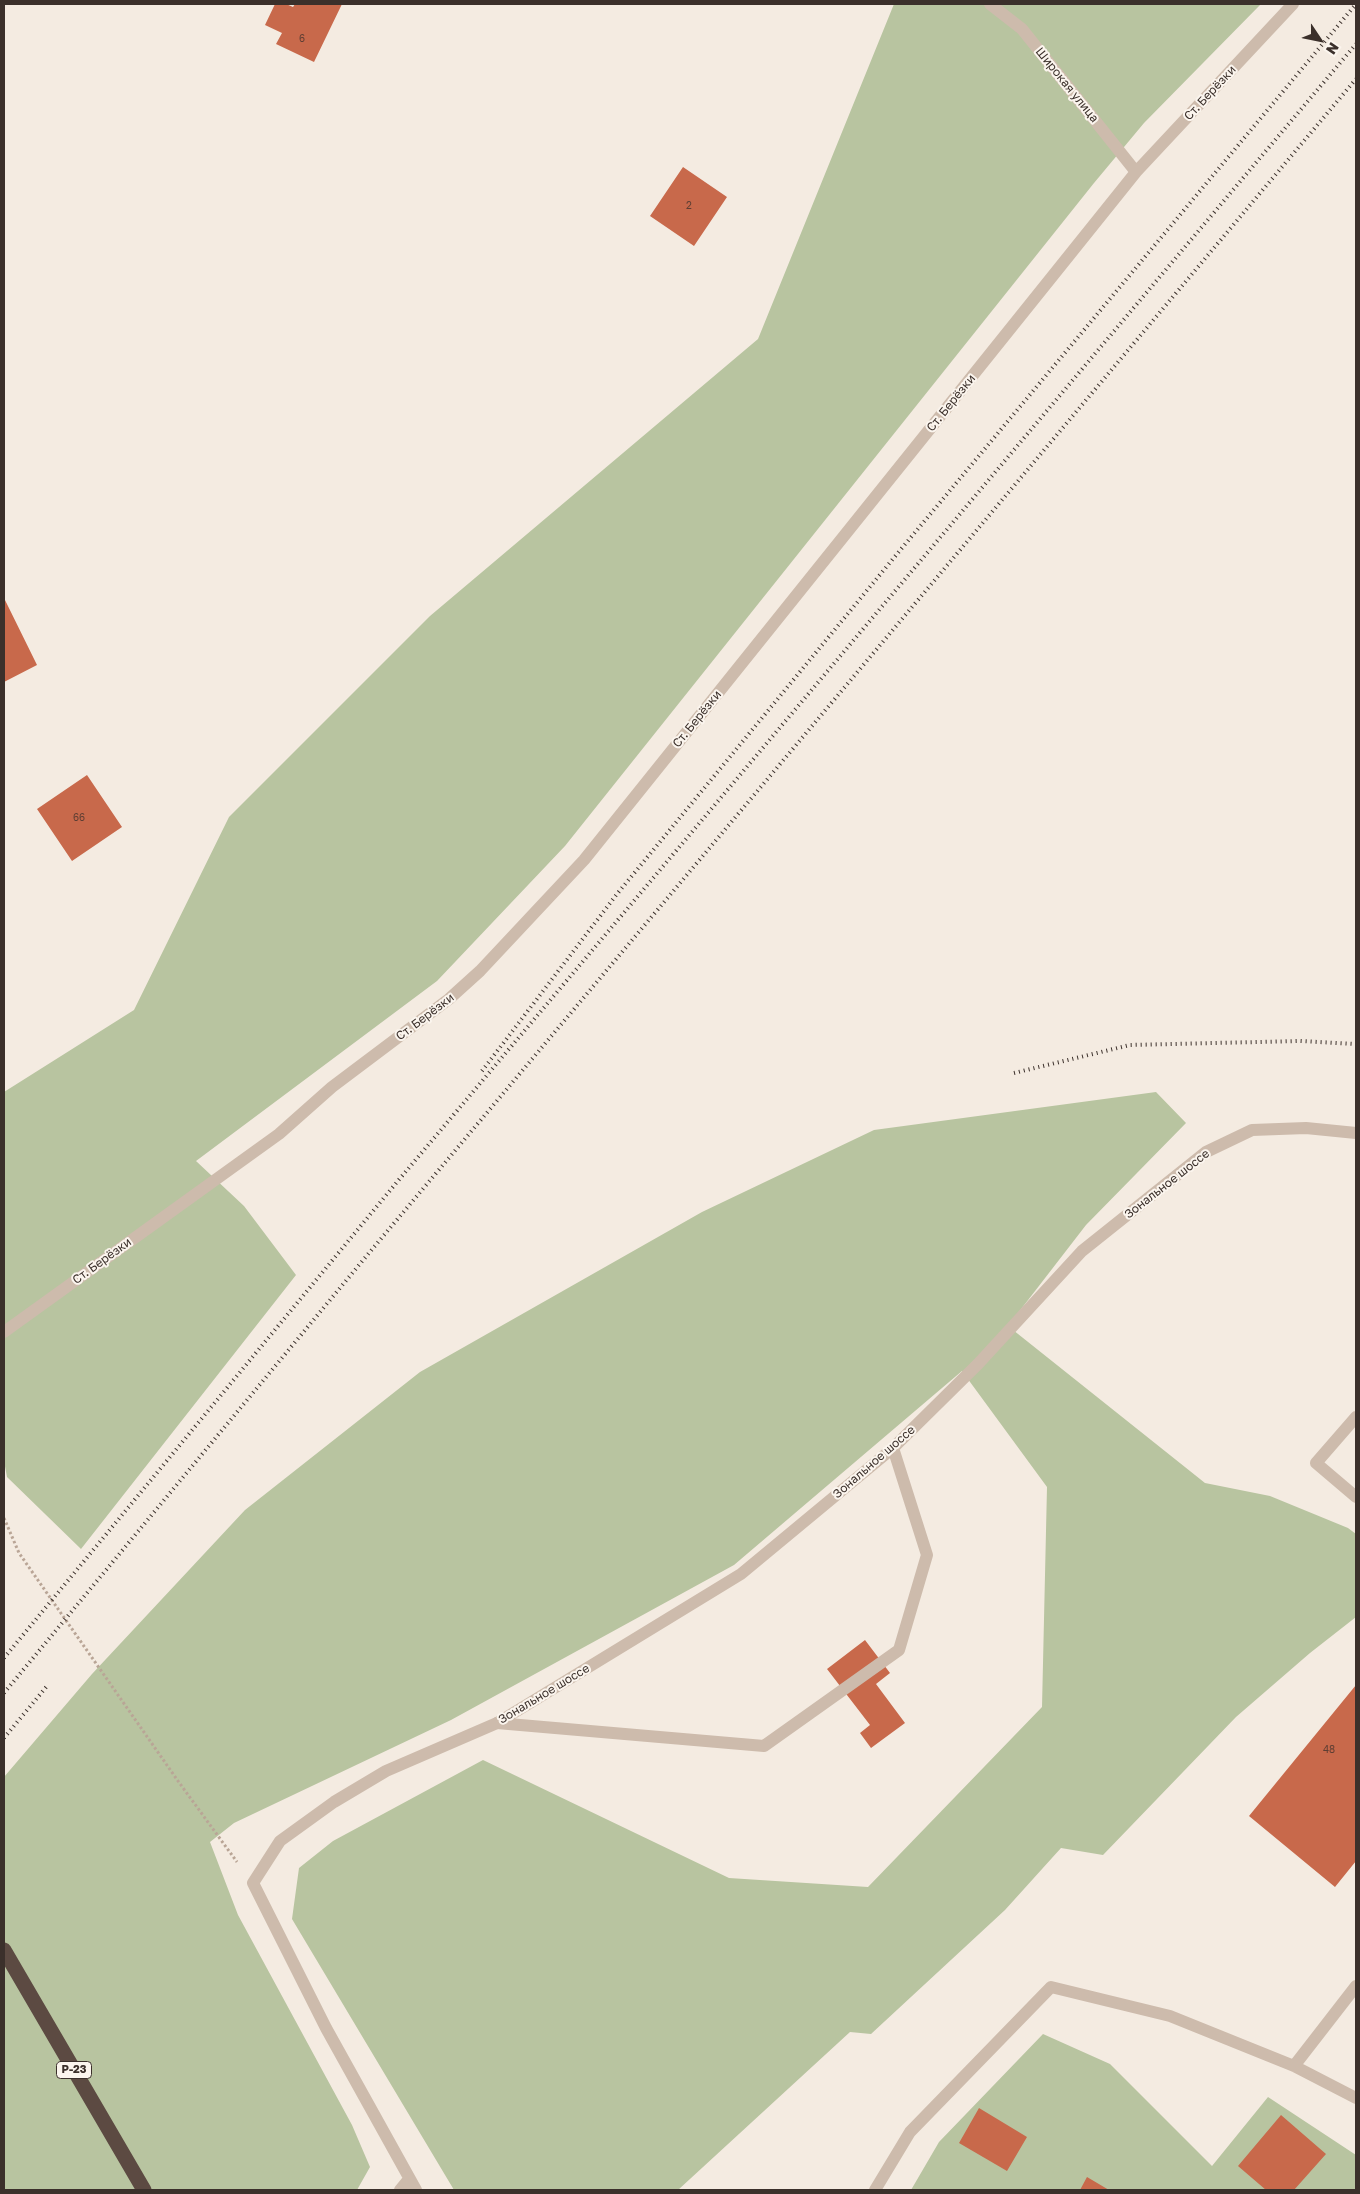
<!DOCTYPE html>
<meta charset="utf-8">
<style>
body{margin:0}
#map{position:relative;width:1360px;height:2194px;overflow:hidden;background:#f4ebe1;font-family:"Golos Text",sans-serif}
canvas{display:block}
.frame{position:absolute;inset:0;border:5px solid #3b302b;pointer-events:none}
.north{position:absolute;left:1295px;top:15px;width:50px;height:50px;-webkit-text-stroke:4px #fbf5ee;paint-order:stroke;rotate:124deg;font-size:14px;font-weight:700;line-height:20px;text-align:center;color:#3b302b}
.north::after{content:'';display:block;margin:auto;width:18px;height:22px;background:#3b302b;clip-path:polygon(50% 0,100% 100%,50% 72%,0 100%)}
</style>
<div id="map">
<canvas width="1360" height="2194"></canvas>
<div class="frame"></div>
<div class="north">N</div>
</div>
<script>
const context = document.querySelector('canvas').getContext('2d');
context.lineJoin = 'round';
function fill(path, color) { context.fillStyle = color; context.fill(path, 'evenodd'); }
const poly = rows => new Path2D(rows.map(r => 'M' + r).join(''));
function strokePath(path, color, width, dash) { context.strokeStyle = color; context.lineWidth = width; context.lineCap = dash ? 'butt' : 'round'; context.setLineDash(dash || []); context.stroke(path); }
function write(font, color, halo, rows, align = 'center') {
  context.font = font + ' "Golos Text",sans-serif'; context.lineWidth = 4; context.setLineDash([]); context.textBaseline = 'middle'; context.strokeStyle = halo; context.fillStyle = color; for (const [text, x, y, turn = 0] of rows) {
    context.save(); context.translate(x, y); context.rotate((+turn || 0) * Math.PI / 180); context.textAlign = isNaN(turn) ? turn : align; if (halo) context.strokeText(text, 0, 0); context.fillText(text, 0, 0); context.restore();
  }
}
fill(poly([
 [894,4,1261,4,1144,123,1094,183,565,846,437,981,196,1161,244,1206,296,1275,81,1549,7,1477,4,1461,4,1092,134,1010,229,817,430,616,758,339],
 [1156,1092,1186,1123,1086,1225,1008,1326,1205,1483,1270,1496,1348,1528,1356,1534,1356,1617,1310,1653,1236,1717,1103,1855,1061,1848,1005,1910,871,2034,850,2032,678,2190,454,2190,292,1919,299,1868,333,1841,483,1760,729,1878,868,1887,1042,1707,1047,1487,962,1371,734,1565,451,1720,234,1823,210,1842,238,1915,352,2125,370,2167,357,2190,4,2190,4,1777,92,1674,245,1510,420,1372,702,1212,874,1130],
 [1043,2034,1110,2064,1212,2166,1268,2097,1356,2155,1356,2190,911,2190,939,2142]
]), '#b8c4a0');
fill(poly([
 [275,4,286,4,293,7,295,4,342,4,314,62,276,44,282,33,265,25],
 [683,167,727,197,694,246,650,216],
 [4,598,37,665,4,682],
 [87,775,122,827,72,861,37,809],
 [865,1640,890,1673,876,1684,905,1723,871,1748,860,1733,870,1725,827,1669],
 [1356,1685,1356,1861,1335,1887,1249,1816],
 [979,2108,1027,2137,1007,2171,959,2143],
 [1281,2115,1326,2154,1294,2190,1266,2190,1238,2166],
 [1087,2177,1109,2190,1080,2190]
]), '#c8694b');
strokePath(poly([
 [4,1518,19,1553,178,1781,237,1862]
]), '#b9a596', 3, [2.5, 2.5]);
strokePath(poly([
 [1356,1417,1316,1463,1356,1497],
 [497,1723,764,1746,899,1650,927,1555,893,1448],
 [1294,2066,1356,1986],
 [875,2190,910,2132,1051,1987,1170,2016,1294,2066,1356,2098]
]), '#cdbbac', 12);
strokePath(poly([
 [990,4,1022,29,1136,172],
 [4,1332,279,1134,332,1087,449,999,480,971,584,860,1136,172,1293,4],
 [400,2190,409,2179],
 [416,2190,326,2028,253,1883,280,1841,334,1802,386,1771,497,1723,741,1574,893,1448,978,1364,1082,1251,1206,1152,1252,1130,1306,1128,1356,1133]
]), '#cdbbac', 12);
strokePath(poly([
 [4,1950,144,2190]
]), '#5c4a42', 15);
strokePath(poly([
 [482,1071,617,894,897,554,1356,4],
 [1014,1073,1130,1045,1300,1041,1356,1044],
 [4,1658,397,1182,1356,44],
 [4,1693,369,1253,1356,79],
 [4,1738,47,1686]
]), '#3b302b', 4, [1, 4]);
write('10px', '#5e3e33', null, [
 ["6",302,39],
 ["2",689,206],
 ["66",79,818],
 ["48",1329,1750]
]);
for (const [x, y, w] of [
 [74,2070,35]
]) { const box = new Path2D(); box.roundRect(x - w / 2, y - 8.5, w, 17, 4); context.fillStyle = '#fbf5ee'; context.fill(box); strokePath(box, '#3b302b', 1); }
write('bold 11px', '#3b302b', null, [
 ["Р-23",74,2070]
]);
write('12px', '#3b302b', '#fbf5ee', [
 ["Широкая улица",1067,85,51],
 ["Ст. Берёзки",1210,93,-47],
 ["Ст. Берёзки",951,403,-51],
 ["Ст. Берёзки",697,719,-51],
 ["Ст. Берёзки",425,1017,-37],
 ["Зональное шоссе",1167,1184,-38],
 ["Ст. Берёзки",102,1261,-36],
 ["Зональное шоссе",874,1462,-41],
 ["Зональное шоссе",544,1694,-31]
]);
</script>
